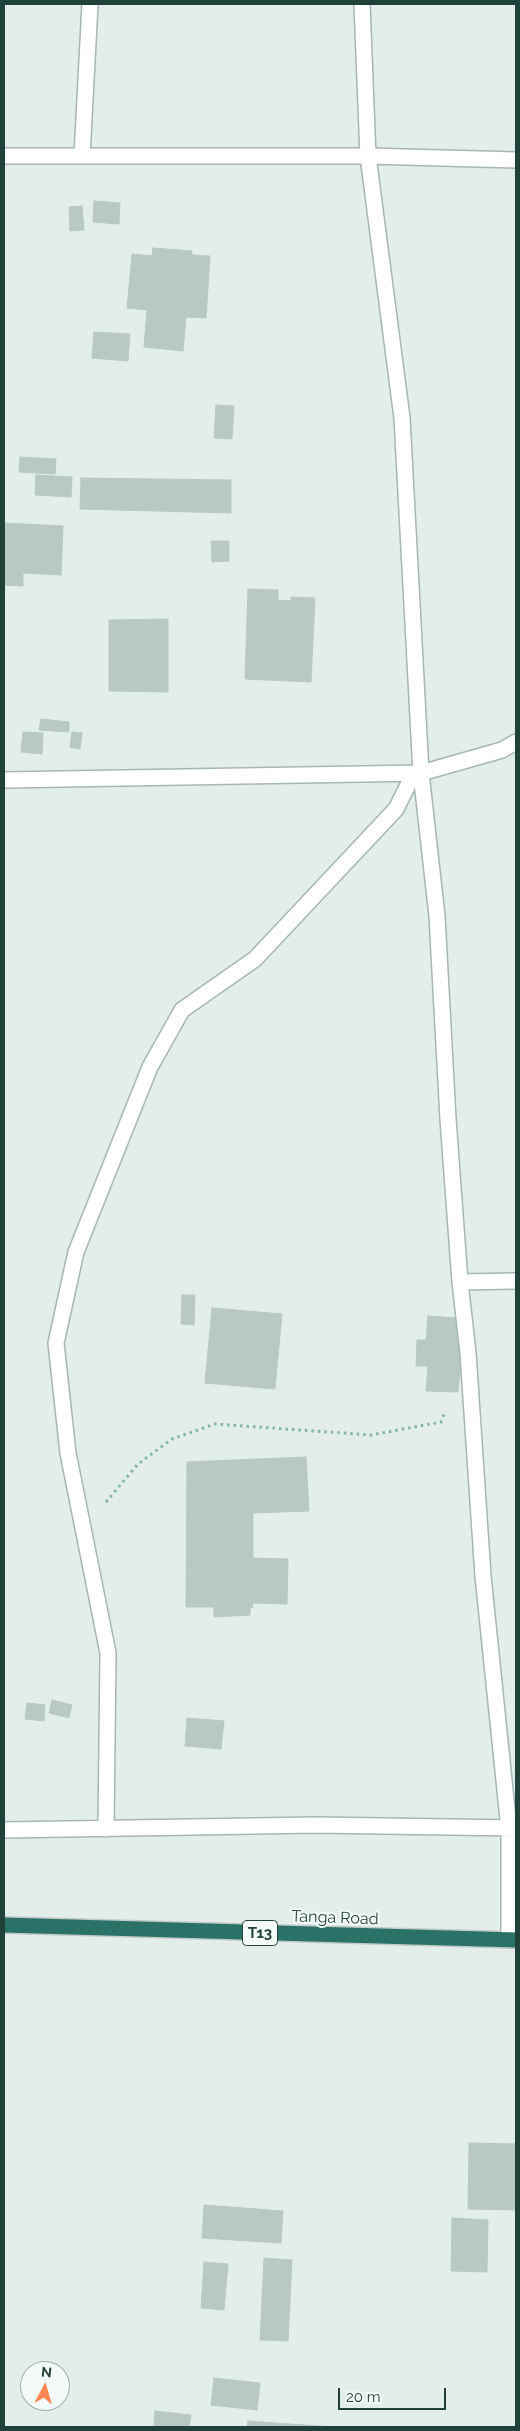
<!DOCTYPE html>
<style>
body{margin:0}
#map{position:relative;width:520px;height:2431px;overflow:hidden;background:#e3eeea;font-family:Raleway,sans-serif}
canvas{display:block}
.frame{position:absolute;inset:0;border:5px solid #21423b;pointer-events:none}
.north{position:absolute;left:20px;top:2361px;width:50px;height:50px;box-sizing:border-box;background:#f4faf8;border:1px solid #a0b0ac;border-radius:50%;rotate:6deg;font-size:14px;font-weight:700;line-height:20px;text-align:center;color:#21423b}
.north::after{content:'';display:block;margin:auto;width:18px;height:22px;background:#fe8852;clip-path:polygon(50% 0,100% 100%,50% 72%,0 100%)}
.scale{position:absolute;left:338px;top:2388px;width:108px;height:22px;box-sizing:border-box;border:2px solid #21423b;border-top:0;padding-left:6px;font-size:15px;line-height:18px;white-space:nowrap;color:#21423b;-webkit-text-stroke:4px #f4faf8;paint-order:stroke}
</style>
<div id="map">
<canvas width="520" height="2431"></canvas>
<div class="frame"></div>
<div class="north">N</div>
<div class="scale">20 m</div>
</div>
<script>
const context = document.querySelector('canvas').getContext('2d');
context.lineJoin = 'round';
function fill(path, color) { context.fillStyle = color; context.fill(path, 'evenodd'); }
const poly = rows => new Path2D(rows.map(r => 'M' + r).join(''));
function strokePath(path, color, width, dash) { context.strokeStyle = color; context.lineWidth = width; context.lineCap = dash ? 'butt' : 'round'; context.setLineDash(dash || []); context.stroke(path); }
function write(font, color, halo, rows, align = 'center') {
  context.font = font + ' Raleway,sans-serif'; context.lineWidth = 4; context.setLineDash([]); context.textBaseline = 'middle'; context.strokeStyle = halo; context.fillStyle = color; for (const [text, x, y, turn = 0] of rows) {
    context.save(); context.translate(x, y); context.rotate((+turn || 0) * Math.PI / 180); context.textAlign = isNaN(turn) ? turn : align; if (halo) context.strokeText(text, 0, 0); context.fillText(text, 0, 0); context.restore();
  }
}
const building = poly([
 [94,201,120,203,119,224,93,222,94,201],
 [82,206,84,230,70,231,69,207,82,206],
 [153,248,192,251,192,255,210,256,206,318,186,317,183,351,144,347,147,310,127,308,132,254,152,256,153,248],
 [94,332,130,334,128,361,92,358,94,332],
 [216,405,234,406,232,439,214,438,216,405],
 [20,457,56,459,55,474,19,472,20,457],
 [36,475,72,477,71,497,35,495,36,475],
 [81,478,231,480,231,513,80,509,81,478],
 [4,523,63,526,61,575,23,573,23,586,4,585,4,523],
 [211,541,229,541,229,561,212,562,211,541],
 [248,589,278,590,278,600,291,601,291,597,315,598,311,682,245,679,248,589],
 [168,619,168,692,109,691,109,620,168,619],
 [41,719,69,722,69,732,39,730,41,719],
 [23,732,43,733,42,754,21,752,23,732],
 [72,732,82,733,80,749,70,747,72,732],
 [182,1295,195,1295,194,1325,181,1324,182,1295],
 [212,1308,282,1314,275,1389,205,1383,212,1308],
 [428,1316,458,1318,457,1342,465,1343,463,1368,460,1368,458,1392,426,1391,428,1366,416,1366,417,1340,426,1340,428,1316],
 [306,1457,309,1511,253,1513,253,1558,288,1559,287,1604,252,1603,253,1607,250,1608,250,1615,214,1617,214,1607,186,1607,187,1462,306,1457],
 [52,1700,72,1705,69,1718,49,1713,52,1700],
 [27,1703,45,1705,44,1721,25,1719,27,1703],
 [187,1718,224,1721,221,1749,185,1746,187,1718],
 [469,2143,516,2144,516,2210,468,2209,469,2143],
 [204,2205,283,2211,281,2243,202,2238,204,2205],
 [452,2218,488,2220,487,2272,451,2271,452,2218],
 [264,2258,292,2260,288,2341,260,2340,264,2258],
 [204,2262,228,2264,224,2310,201,2308,204,2262],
 [214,2378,260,2383,257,2410,211,2405,214,2378],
 [155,2411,191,2415,189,2427,154,2427,155,2411],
 [248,2421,333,2427,247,2427,248,2421]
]);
fill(building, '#b8c9c3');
strokePath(building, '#b5c9c2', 1);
const minor = poly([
 [362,4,368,156,402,418,421,773,437,916,448,1119,460,1282,468,1353,483,1576,509,1829,509,1940],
 [4,156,368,156,516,160],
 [82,156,90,4],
 [4,780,421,773,502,750,516,742],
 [460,1282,516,1281],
 [106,1829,108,1653,68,1453,56,1343,76,1252,150,1067,182,1010,255,959,396,809,414,773],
 [4,1830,316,1825,516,1828]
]);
const highway = poly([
 [4,1925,516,1940]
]);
strokePath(minor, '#a5b7b2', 18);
strokePath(highway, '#c1cac8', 18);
strokePath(poly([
 [106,1502,138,1464,172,1439,215,1424,371,1435,441,1422,444,1414]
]), '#81b5a8', 3, [2.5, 4]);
strokePath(minor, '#fff', 15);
strokePath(highway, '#2a7167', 15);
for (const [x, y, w] of [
 [260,1933,35]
]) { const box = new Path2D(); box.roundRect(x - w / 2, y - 12.5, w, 25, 4); context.fillStyle = '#f4faf8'; context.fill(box); strokePath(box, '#21423b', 1); }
write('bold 15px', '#21423b', null, [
 ["T13",260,1933]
]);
write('16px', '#21423b', '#f4faf8', [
 ["Tanga Road",335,1918,2]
]);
</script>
